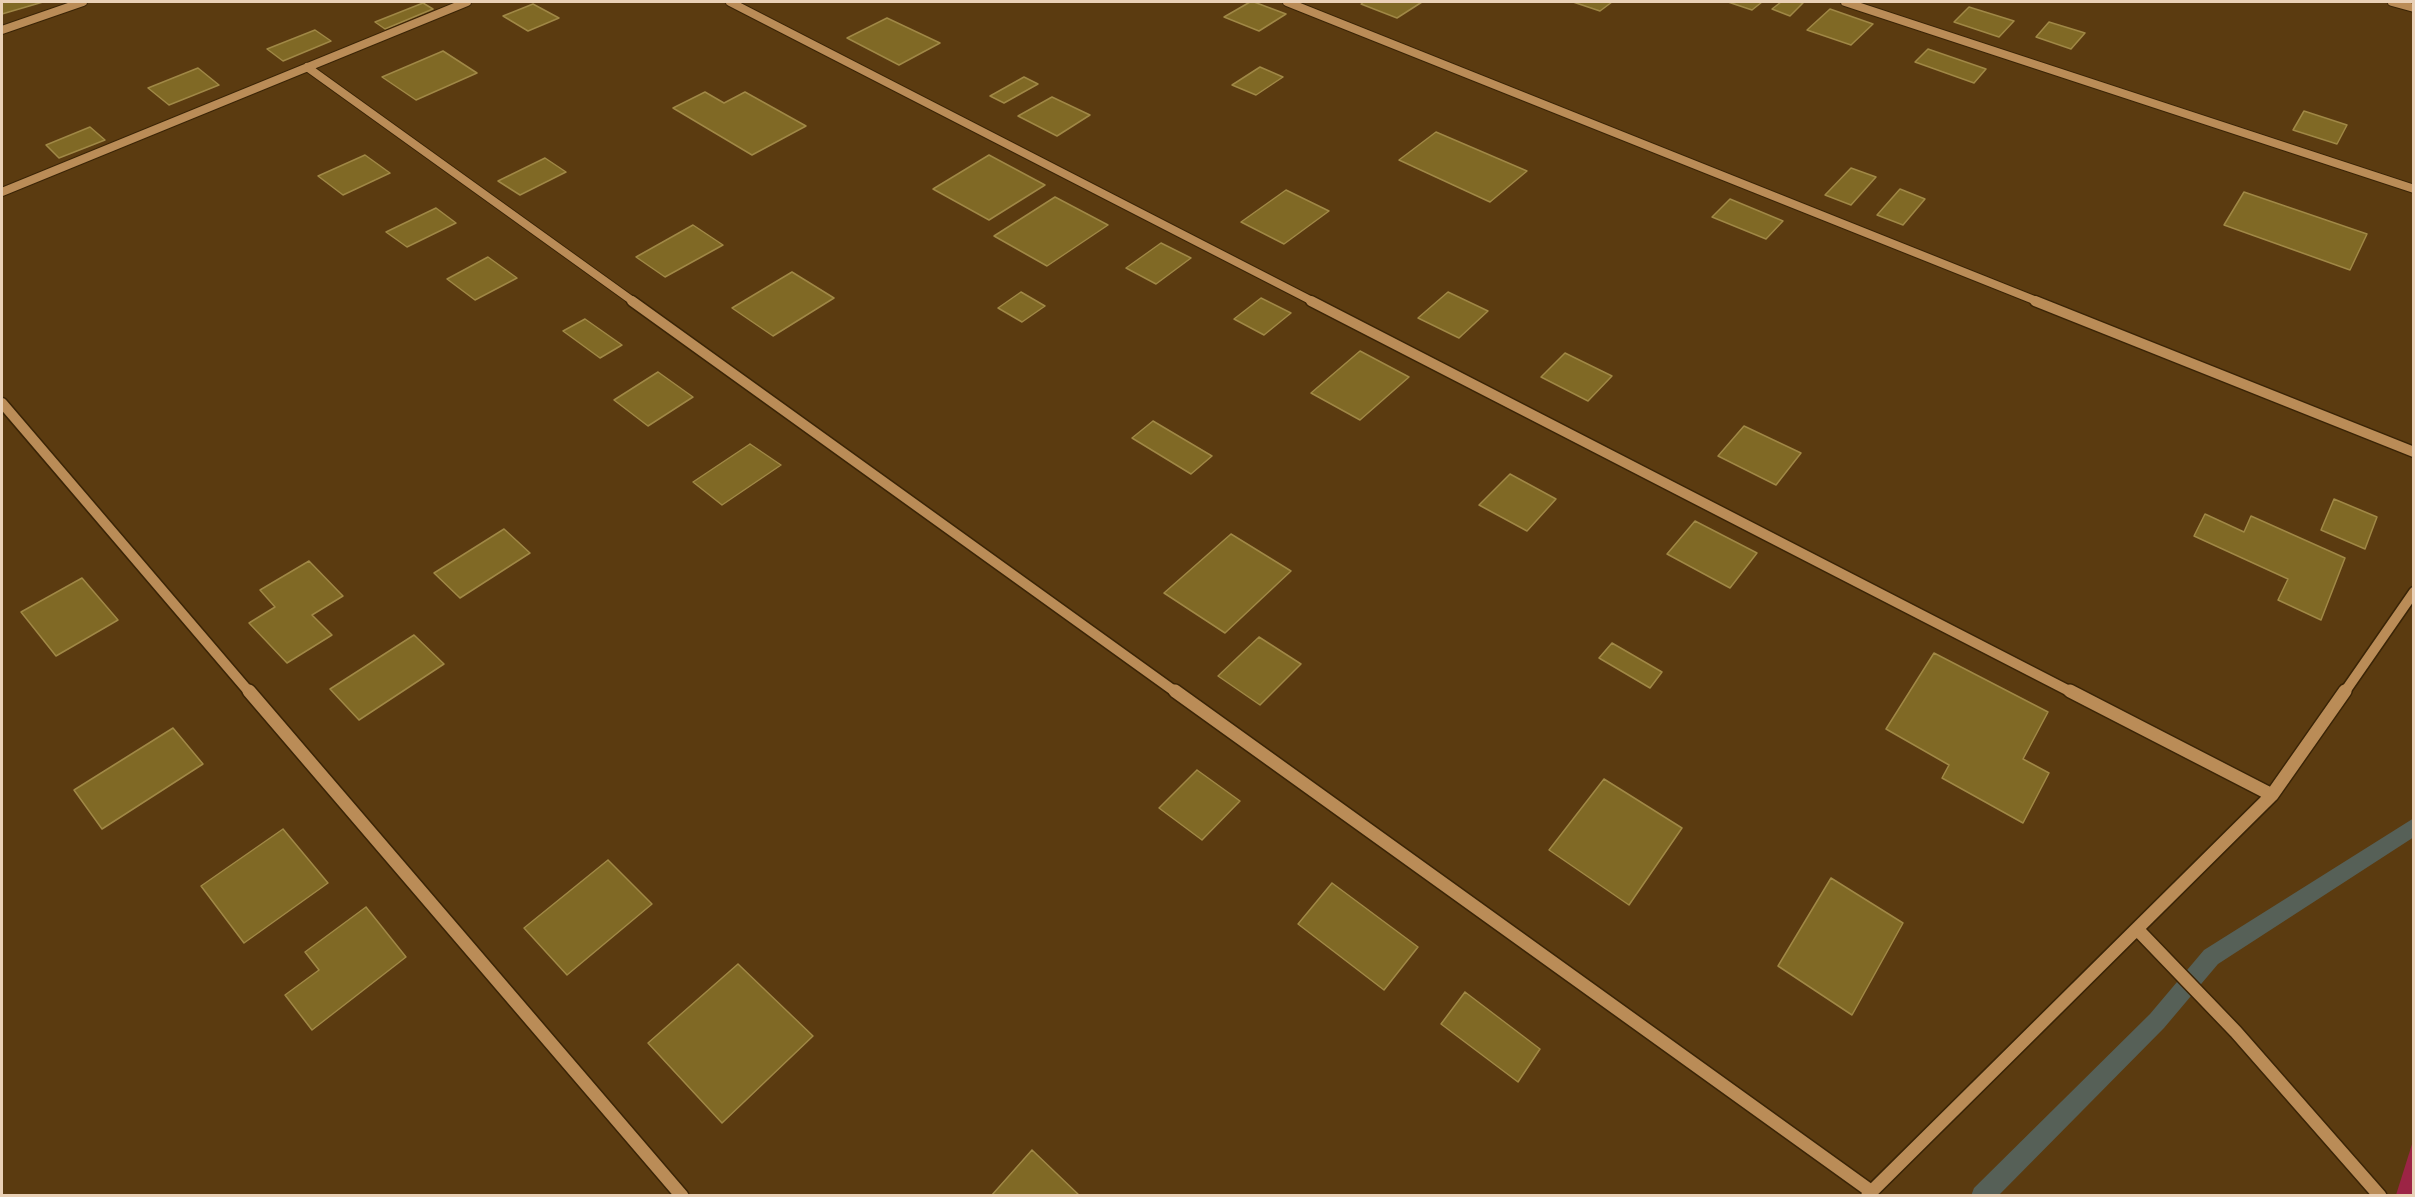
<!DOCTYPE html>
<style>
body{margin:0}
#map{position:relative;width:2415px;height:1197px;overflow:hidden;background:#5b3b10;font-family:Merriweather,serif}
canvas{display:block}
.frame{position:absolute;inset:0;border:3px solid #ead1b7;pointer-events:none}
</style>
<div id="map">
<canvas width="2415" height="1197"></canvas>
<div class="frame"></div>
</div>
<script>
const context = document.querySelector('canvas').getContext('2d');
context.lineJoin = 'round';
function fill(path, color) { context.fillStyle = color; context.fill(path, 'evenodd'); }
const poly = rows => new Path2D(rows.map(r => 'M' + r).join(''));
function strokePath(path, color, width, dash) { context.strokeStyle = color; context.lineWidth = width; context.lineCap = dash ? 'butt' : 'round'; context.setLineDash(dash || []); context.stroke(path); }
fill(poly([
 [2413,1141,2413,1195,2396,1195]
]), '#9c2445');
fill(poly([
 [2414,818,2414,837,2218,964,2164,1028,1998,1196,1971,1196,1974,1188,2150,1014,2204,950,2414,818]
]), '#566057');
const building = poly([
 [2,2,43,2,2,14,2,2],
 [1250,2,1254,2,1286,14,1259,31,1224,17,1250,2],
 [1364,2,1422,2,1397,18,1361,4,1364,2],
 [1573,2,1612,2,1600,11,1573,2],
 [1728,2,1762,2,1752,10,1728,2],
 [1781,2,1798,2,1803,3,1790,16,1772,9,1781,2],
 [423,3,433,9,385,29,375,22,423,3],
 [533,4,559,18,528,31,503,16,533,4],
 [1969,7,2014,21,1999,37,1954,22,1969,7],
 [1830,9,1873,24,1851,45,1807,30,1830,9],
 [887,18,940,43,899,65,847,38,887,18],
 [2049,22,2085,33,2071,49,2036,37,2049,22],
 [315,30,331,41,283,61,267,49,315,30],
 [1928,49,1986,69,1974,83,1915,62,1928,49],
 [443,51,477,73,416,100,382,77,443,51],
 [1260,67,1283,77,1256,95,1232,85,1260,67],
 [198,68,219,85,169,105,148,88,198,68],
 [1024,77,1038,84,1004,103,990,96,1024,77],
 [705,92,724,103,745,92,806,126,752,155,673,108,705,92],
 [1052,97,1090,115,1057,136,1018,116,1052,97],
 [2304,111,2347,125,2337,144,2293,130,2304,111],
 [90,127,105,140,59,158,46,145,90,127],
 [1436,132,1527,171,1490,202,1399,160,1436,132],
 [365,155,390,173,343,195,318,176,365,155],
 [989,155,1045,185,989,220,933,189,989,155],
 [545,158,566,172,520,195,498,181,545,158],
 [1851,168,1876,177,1851,205,1825,195,1851,168],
 [1900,189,1925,199,1903,225,1877,215,1900,189],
 [1286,190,1329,211,1284,244,1241,222,1286,190],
 [2244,192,2367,234,2350,270,2224,225,2244,192],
 [1055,197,1108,225,1047,266,994,236,1055,197],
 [1730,199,1783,221,1766,239,1712,217,1730,199],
 [436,208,456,223,407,247,386,232,436,208],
 [693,225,723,245,665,277,636,257,693,225],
 [1161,243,1191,258,1156,284,1126,268,1161,243],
 [488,257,517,278,475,300,447,279,488,257],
 [792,272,834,298,773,336,732,308,792,272],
 [1021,292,1045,306,1022,322,998,308,1021,292],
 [1448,292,1488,311,1459,338,1418,318,1448,292],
 [1261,298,1291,313,1264,335,1234,319,1261,298],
 [585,319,622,345,600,358,563,331,585,319],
 [1360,351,1409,377,1360,420,1311,393,1360,351],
 [1565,353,1612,376,1588,401,1541,377,1565,353],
 [658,372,693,397,648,426,614,400,658,372],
 [1153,421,1212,456,1191,474,1132,438,1153,421],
 [1744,426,1801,453,1776,485,1718,456,1744,426],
 [750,444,781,465,722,505,693,482,750,444],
 [1510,474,1556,499,1527,531,1479,505,1510,474],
 [2334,499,2377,517,2365,549,2321,530,2334,499],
 [2205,514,2244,532,2251,516,2345,558,2321,620,2278,600,2288,579,2194,536,2205,514],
 [1695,521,1757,553,1730,588,1667,554,1695,521],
 [504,529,530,553,460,598,434,573,504,529],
 [1231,534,1291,571,1225,633,1164,593,1231,534],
 [309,561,343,596,312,615,332,635,287,663,249,623,275,607,260,590,309,561],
 [82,578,118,620,56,656,21,612,82,578],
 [414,635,444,664,359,720,330,689,414,635],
 [1259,637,1301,664,1260,705,1218,676,1259,637],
 [1612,643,1662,672,1650,688,1599,658,1612,643],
 [1934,653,2048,712,2023,759,2049,773,2023,823,1942,778,1949,765,1886,729,1934,653],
 [173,728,203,764,102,829,74,790,173,728],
 [1197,770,1240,801,1202,840,1159,808,1197,770],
 [1604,779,1682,828,1629,905,1549,850,1604,779],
 [283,829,328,883,244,943,201,886,283,829],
 [608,860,652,904,567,975,524,928,608,860],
 [1831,878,1903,923,1852,1015,1778,966,1831,878],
 [1332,883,1418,947,1384,990,1298,924,1332,883],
 [366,907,406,957,312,1030,285,995,319,970,305,952,366,907],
 [738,964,813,1036,722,1123,648,1043,738,964],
 [1465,992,1540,1049,1518,1082,1441,1024,1465,992],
 [1032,1150,1080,1196,991,1196,1032,1150]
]);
fill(building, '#806925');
strokePath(building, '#a08846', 1.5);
const minorFar2 = poly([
 [730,2,1314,302],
 [1287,2,2039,302],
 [1845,2,2414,189],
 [2392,2,2414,8],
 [2,30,83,2],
 [307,67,634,302],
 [2,192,467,2]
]);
const minorFar1 = poly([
 [632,301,1177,693],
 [1311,301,2073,693],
 [2035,301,2414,452],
 [2,403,250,693],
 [2344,693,2414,592]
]);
const minor = poly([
 [249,691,682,1196],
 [1175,691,1872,1192],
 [2070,691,2272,795],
 [2137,929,2236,1032,2380,1196],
 [1868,1195,2272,795,2345,691]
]);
strokePath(minorFar2, '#3a2406', 10);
strokePath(minorFar1, '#3a2406', 13);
strokePath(minor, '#3a2406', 16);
strokePath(minorFar2, '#ba8c57', 8);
strokePath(minorFar1, '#ba8c57', 10);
strokePath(minor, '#ba8c57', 13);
</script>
